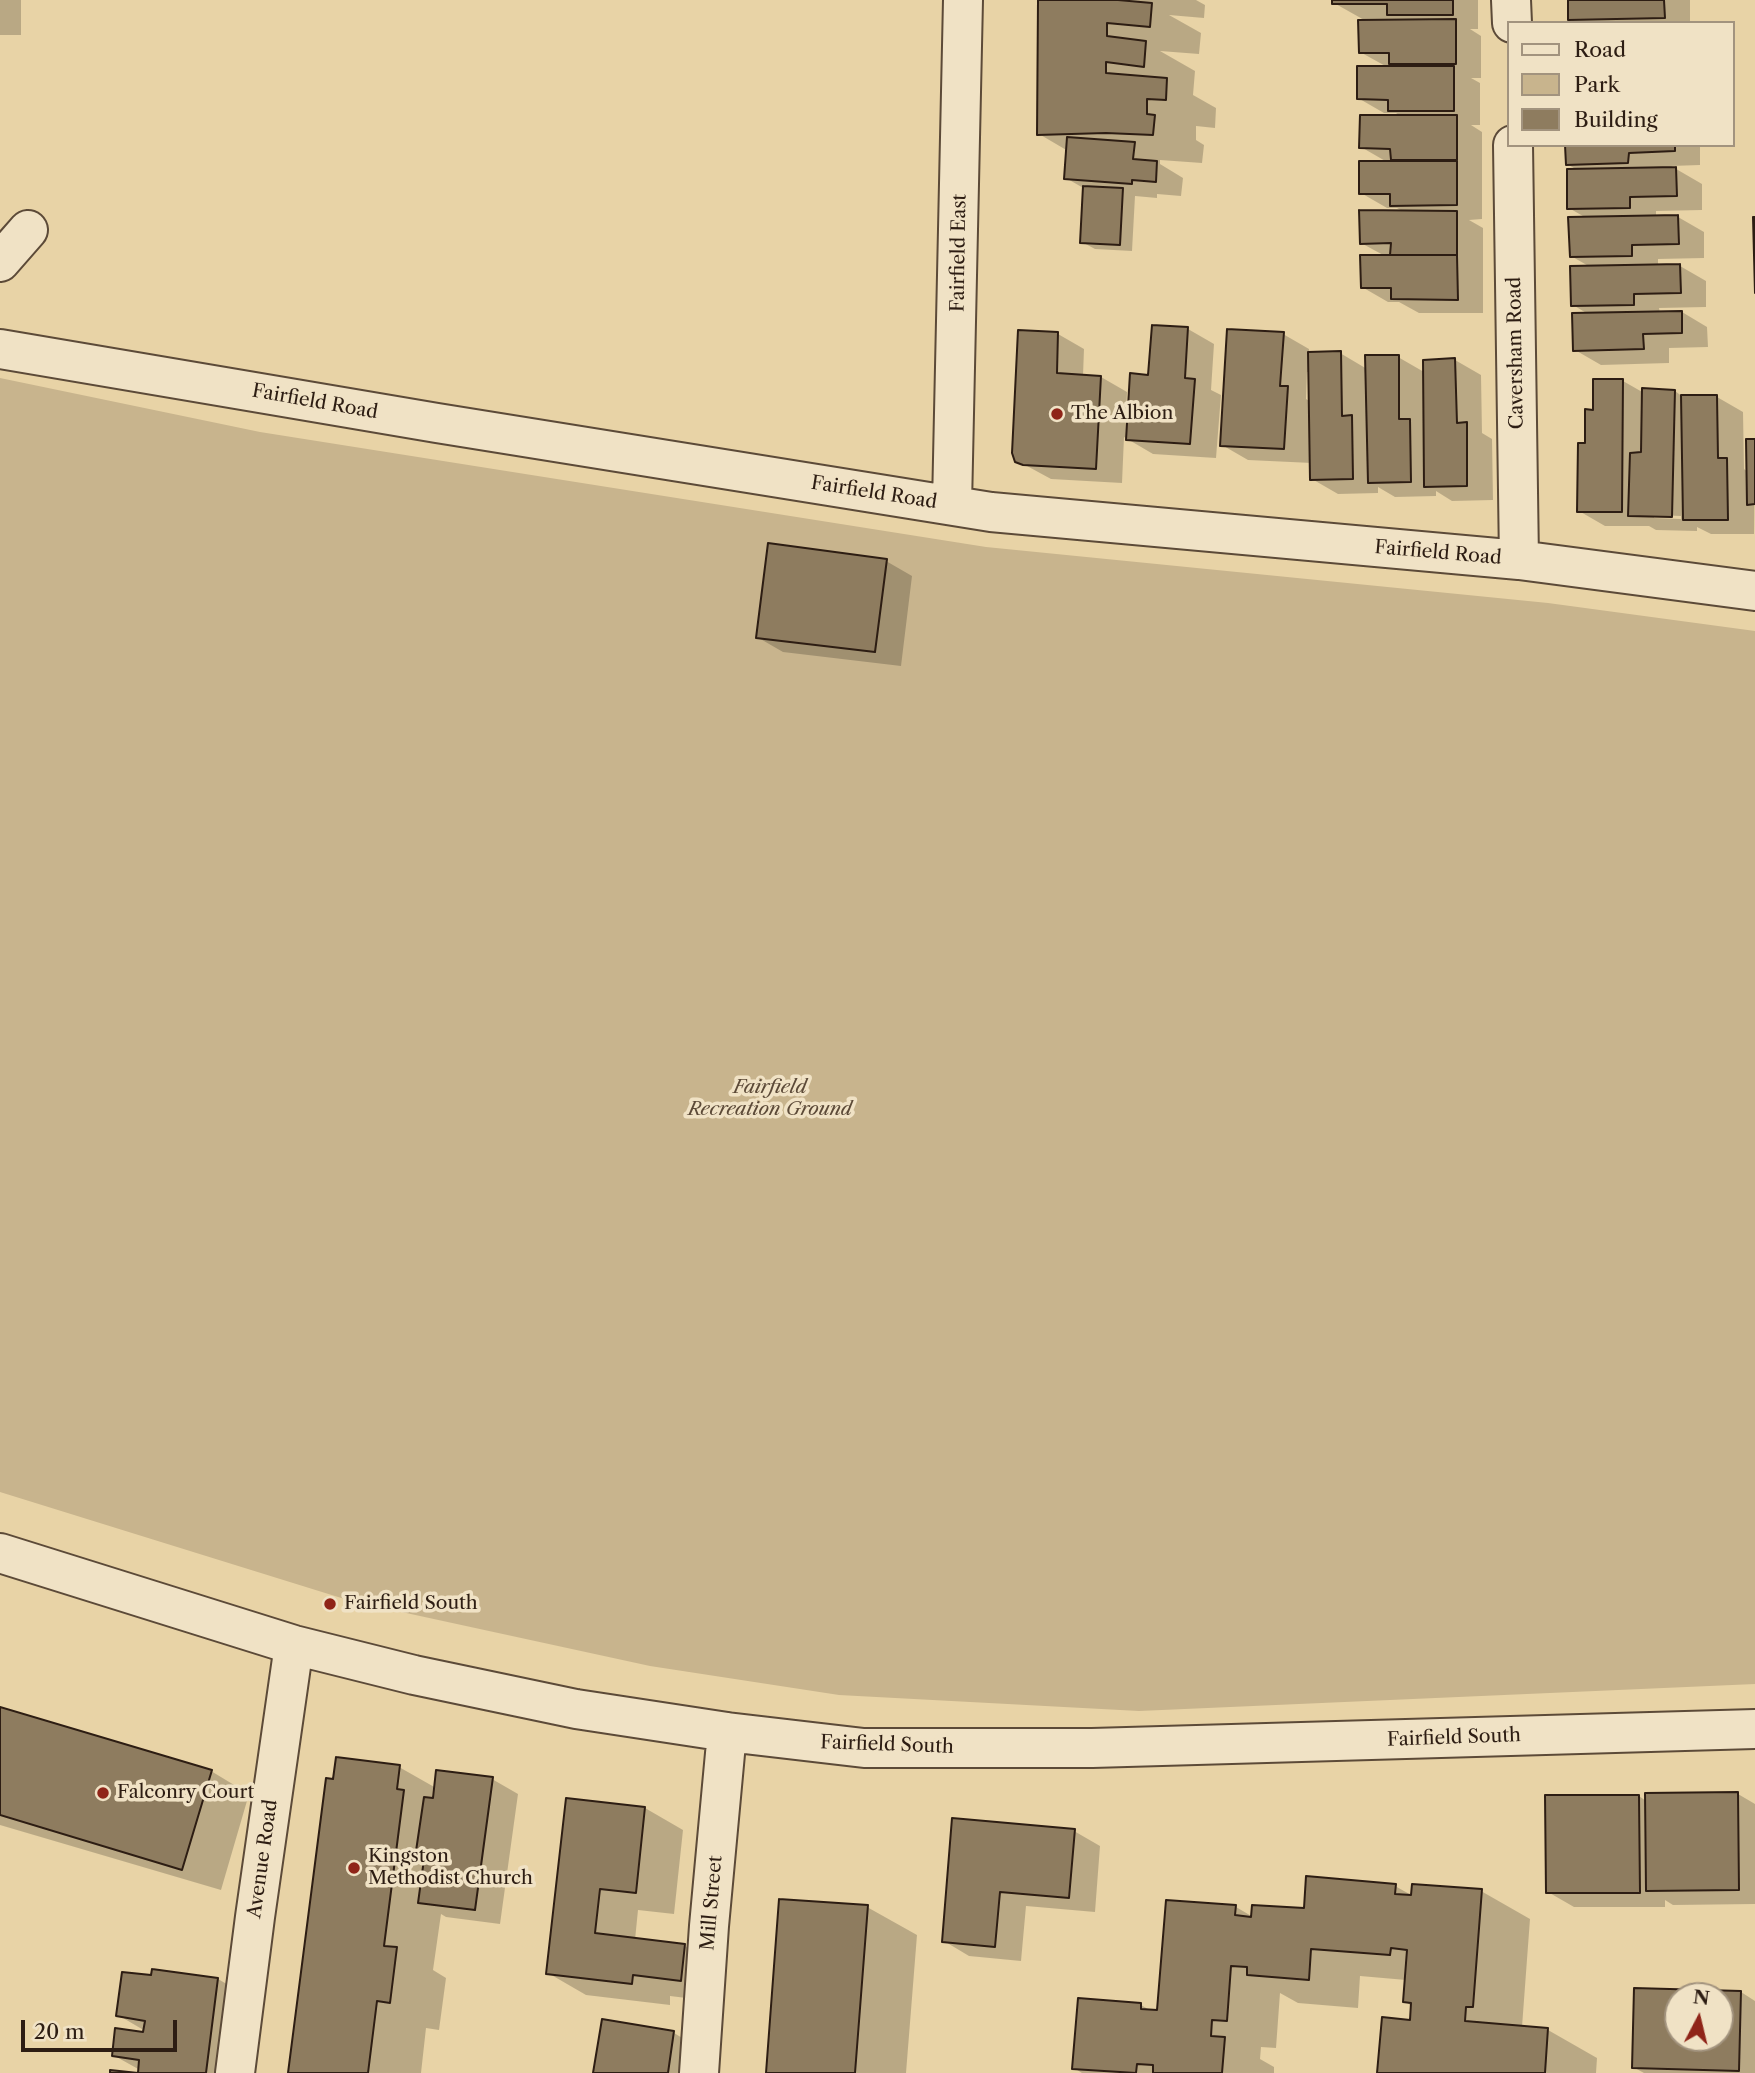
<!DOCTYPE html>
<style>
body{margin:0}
#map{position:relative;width:1755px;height:2073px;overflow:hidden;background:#e8d3a6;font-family:"Libre Caslon Text",serif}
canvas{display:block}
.legend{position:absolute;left:1507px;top:21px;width:228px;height:126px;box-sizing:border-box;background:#f0e2c5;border:2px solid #a2937e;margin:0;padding:9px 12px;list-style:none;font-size:21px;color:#2d1d13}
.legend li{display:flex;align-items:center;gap:14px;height:35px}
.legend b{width:35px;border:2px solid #a2937e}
.north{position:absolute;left:1664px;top:1982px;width:70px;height:70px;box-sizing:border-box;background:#f0e2c5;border:2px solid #a2937e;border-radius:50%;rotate:7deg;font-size:19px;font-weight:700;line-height:28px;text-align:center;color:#2d1d13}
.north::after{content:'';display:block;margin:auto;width:24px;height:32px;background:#8f2418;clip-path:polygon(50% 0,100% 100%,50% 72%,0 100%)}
.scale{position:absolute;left:21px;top:2020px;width:156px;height:32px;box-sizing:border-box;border:4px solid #2d1d13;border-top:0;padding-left:9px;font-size:21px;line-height:24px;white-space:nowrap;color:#2d1d13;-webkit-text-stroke:5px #f0e2c5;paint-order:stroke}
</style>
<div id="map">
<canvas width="1755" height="2073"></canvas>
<ul class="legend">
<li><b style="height:9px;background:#f0e2c5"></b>Road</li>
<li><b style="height:19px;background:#c8b48d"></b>Park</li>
<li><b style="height:19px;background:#8e7c5f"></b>Building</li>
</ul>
<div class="north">N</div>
<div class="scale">20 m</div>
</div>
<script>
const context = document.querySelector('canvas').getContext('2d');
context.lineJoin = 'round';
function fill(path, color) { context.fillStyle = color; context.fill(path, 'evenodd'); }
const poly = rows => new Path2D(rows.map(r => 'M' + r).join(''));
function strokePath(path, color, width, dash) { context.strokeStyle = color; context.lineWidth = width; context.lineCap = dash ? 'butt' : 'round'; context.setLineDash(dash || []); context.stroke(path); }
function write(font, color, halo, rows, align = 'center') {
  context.font = font + ' "Libre Caslon Text",serif'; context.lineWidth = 7; context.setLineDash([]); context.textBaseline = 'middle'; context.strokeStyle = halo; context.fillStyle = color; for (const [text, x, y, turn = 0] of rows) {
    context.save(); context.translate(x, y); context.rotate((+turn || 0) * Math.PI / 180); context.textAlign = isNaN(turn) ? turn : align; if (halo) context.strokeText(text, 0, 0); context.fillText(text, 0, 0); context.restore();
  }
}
fill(poly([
 [0,378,260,432,986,547,1548,603,1755,631,1755,1684,1139,1711,839,1695,650,1666,351,1601,0,1492]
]), '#c8b48d');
fill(poly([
 [0,0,21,0,21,35,0,35],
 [1040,0,1196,0,1205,5,1204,18,1169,15,1201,33,1199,54,1160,51,1195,71,1193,95,1216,108,1215,128,1196,126,1196,140,1204,145,1202,163,1160,160,1160,164,1183,178,1181,196,1157,194,1157,198,1135,196,1132,251,1095,249,1082,242,1085,189,1066,178,1068,151,1039,134],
 [1334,0,1478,0,1478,29,1470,29,1481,36,1481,78,1471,78,1480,83,1480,125,1471,125,1482,132,1482,219,1469,220,1483,228,1483,313,1419,313,1399,302,1388,302,1362,287,1385,256,1361,243,1404,212,1397,208,1387,208,1361,193,1387,162,1361,147,1401,117,1396,113,1384,113,1358,98,1389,68,1360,52,1366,21,1334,3],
 [1569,0,1690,0,1690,23,1576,23,1570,19],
 [1567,145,1700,145,1700,165,1671,166,1702,184,1702,210,1656,211,1656,218,1678,217,1704,232,1704,258,1658,259,1658,266,1680,266,1706,281,1706,307,1659,308,1660,313,1682,312,1707,327,1708,347,1669,348,1669,363,1601,365,1575,350,1588,314,1573,305,1592,268,1571,256,1588,219,1569,208,1579,171,1567,164],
 [1188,329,1214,344,1211,390,1221,395,1216,458,1153,454,1124,437,1122,483,1051,479,1016,460,1058,334,1084,349,1083,376,1101,377,1127,392,1126,414,1129,414,1150,376],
 [1283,334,1309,349,1309,353,1340,353,1367,369,1398,357,1424,372,1455,360,1481,375,1482,433,1492,439,1493,500,1452,501,1436,491,1436,496,1395,497,1378,487,1378,493,1338,494,1312,479,1312,463,1248,460,1222,445],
 [1307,372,1310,372,1311,402,1306,399],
 [1623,381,1644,393,1675,391,1683,397,1717,397,1743,412,1744,469,1748,472,1755,441,1754,534,1711,534,1697,527,1697,531,1656,530,1649,526,1605,526,1579,511,1586,445,1594,412],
 [1654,515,1681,516,1681,519,1654,518],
 [886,561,912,576,901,666,783,652,757,637],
 [0,1709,211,1771,249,1794,221,1890,0,1825],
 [399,1767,436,1788,492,1779,518,1794,500,1924,446,1917,441,1914,433,1970,446,1978,439,2030,426,2028,421,2073,290,2073,335,1781],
 [1738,1794,1755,1804,1755,1904,1673,1905,1665,1900,1665,1907,1574,1907,1548,1892,1639,1796,1646,1801],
 [645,1808,683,1830,674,1914,638,1910,635,1940,685,1946,723,1968,719,2002,670,1996,670,2005,586,1995,548,1973],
 [954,1820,1074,1831,1100,1846,1095,1912,1026,1906,1021,1961,969,1956,944,1941],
 [1395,1886,1413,1896,1481,1891,1530,1919,1522,2027,1548,2030,1597,2058,1596,2073,1379,2073,1411,2021,1412,2006,1404,2001,1406,1980,1360,1976,1358,2008,1298,2003,1280,1993,1276,2048,1261,2047,1260,2059,1274,2067,1274,2073,1082,2073,1074,2068,1141,2005,1153,2012,1159,2012,1236,1907,1253,1917,1305,1910],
 [867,1907,917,1935,906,2073,768,2073],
 [154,1971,218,1979,256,2001,247,2073,139,2073,140,2070,113,2055,152,2035,118,2015,153,1977],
 [1635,1990,1741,1992,1755,2001,1755,2073,1644,2073,1633,2067],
 [1678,1996,1720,1996,1720,2038,1678,2038],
 [674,2033,699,2048,696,2073,595,2073]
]), '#0003');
const building = poly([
 [1038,0,1118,0,1152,3,1150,27,1107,23,1107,36,1146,41,1144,67,1106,62,1106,73,1167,78,1166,100,1147,99,1147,114,1155,115,1153,135,1106,133,1037,135,1038,0],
 [1332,0,1453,0,1453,15,1387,15,1387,4,1332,4,1332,0],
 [1568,0,1664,0,1665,18,1568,20,1568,0],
 [1456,19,1456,64,1389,64,1389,53,1359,53,1358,20,1456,19],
 [1357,66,1454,66,1454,111,1388,111,1388,100,1357,99,1357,66],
 [1360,115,1457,115,1457,160,1391,160,1390,149,1359,148,1360,115],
 [1067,137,1135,142,1133,159,1157,161,1156,182,1132,180,1132,184,1064,179,1067,137],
 [1565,145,1675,145,1675,151,1629,153,1628,163,1566,165,1565,145],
 [1359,161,1457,161,1457,205,1390,206,1390,194,1359,194,1359,161],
 [1676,167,1677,196,1630,197,1630,208,1567,209,1567,169,1676,167],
 [1083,186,1123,188,1120,245,1080,243,1083,186],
 [1359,210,1457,211,1457,255,1390,255,1391,243,1360,244,1359,210],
 [1678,215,1679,244,1632,245,1632,256,1570,257,1568,217,1678,215],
 [1753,217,1755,217,1755,293,1753,217],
 [1360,255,1457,255,1458,300,1391,299,1391,288,1361,288,1360,255],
 [1680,264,1681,293,1634,294,1634,305,1571,306,1570,266,1680,264],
 [1682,311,1682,333,1643,334,1644,349,1573,351,1572,313,1682,311],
 [1152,325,1188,327,1185,378,1195,379,1190,444,1126,440,1130,373,1148,375,1152,325],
 [1227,329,1284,332,1280,386,1288,386,1284,449,1220,446,1227,329],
 [1018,330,1058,332,1057,373,1101,376,1096,469,1023,465,1015,462,1012,453,1018,330],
 [1341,351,1342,416,1352,415,1353,479,1310,480,1308,352,1341,351],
 [1365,355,1399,355,1399,419,1410,419,1411,482,1368,483,1365,355],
 [1455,358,1457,423,1467,422,1467,486,1424,487,1423,360,1455,358],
 [1593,379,1623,379,1622,512,1577,512,1578,443,1585,443,1585,409,1593,410,1593,379],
 [1642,388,1675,390,1672,517,1628,516,1630,453,1641,452,1642,388],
 [1681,395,1717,395,1718,458,1727,458,1728,520,1683,520,1681,395],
 [1746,439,1755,439,1755,504,1747,505,1746,439],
 [768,543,887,559,875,652,756,638,768,543],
 [0,1707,212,1770,182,1870,0,1815,0,1707],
 [336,1757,400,1765,397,1789,404,1790,384,1946,397,1947,390,2003,377,2001,368,2073,288,2073,326,1778,333,1779,336,1757],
 [436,1770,493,1777,475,1910,418,1903,425,1852,416,1851,424,1797,433,1798,436,1770],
 [1738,1792,1739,1890,1646,1891,1645,1793,1738,1792],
 [1545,1795,1639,1795,1640,1893,1546,1893,1545,1795],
 [566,1798,645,1807,636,1893,600,1889,595,1933,685,1944,681,1981,633,1975,632,1984,546,1974,566,1798],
 [952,1818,1075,1829,1069,1898,1000,1892,995,1947,942,1942,952,1818],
 [1306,1876,1396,1884,1395,1894,1411,1895,1412,1884,1482,1889,1473,2007,1466,2007,1465,2021,1548,2028,1545,2073,1377,2073,1382,2017,1410,2020,1411,2003,1403,2002,1407,1950,1391,1948,1390,1955,1311,1949,1309,1980,1247,1975,1247,1967,1231,1966,1227,2021,1212,2020,1211,2036,1225,2037,1222,2073,1153,2073,1153,2065,1137,2064,1136,2073,1072,2069,1078,1998,1141,2003,1141,2009,1157,2010,1166,1900,1236,1905,1235,1915,1251,1917,1252,1905,1304,1908,1306,1876],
 [779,1899,868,1905,855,2073,766,2073,779,1899],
 [152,1969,218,1978,206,2073,110,2073,110,2070,138,2073,139,2060,112,2056,115,2028,143,2032,145,2021,116,2016,122,1972,151,1975,152,1969],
 [1634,1988,1741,1991,1739,2071,1632,2068,1634,1988],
 [1678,1996,1720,1996,1720,2038,1678,2038,1678,1996],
 [602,2019,674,2031,668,2073,593,2073,602,2019]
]);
fill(building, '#8e7c5f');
strokePath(building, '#2d1d13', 2);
const minor = poly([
 [1511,0,1512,23],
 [1513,145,1519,560],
 [0,262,28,230],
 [0,349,437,423,991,512,1519,560,1755,591],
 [952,505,963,0],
 [0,1553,294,1645,414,1675,576,1709,727,1732,864,1748,1092,1748,1755,1729],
 [235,2073,255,1917,294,1645],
 [699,2073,709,1926,727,1732]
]);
strokePath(minor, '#5c4a38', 42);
strokePath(minor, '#f0e2c5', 38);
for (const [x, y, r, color] of [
 [1057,414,7,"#8f2418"],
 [330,1604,7,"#8f2418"],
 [103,1793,7,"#8f2418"],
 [354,1868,7,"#8f2418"]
]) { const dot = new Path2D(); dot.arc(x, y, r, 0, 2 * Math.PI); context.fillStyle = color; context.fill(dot); strokePath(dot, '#f0e2c5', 2.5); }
write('19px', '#2d1d13', '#f0e2c5', [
 ["Fairfield East",959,253,-89],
 ["Caversham Road",1516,353,-91],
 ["Fairfield Road",315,402,10],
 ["Fairfield Road",874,493,9],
 ["Fairfield Road",1438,553,5],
 ["Fairfield South",1454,1738,-2],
 ["Fairfield South",887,1745,2],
 ["Avenue Road",263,1859,-82],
 ["Mill Street",712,1903,-85]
]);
write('19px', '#2d1d13', '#f0e2c5', [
 ["The Albion",1071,414],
 ["Fairfield South",344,1604],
 ["Falconry Court",117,1793],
 ["Kingston",368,1857],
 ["Methodist Church",368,1879]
], 'left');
write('italic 19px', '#5c4a38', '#f0e2c5', [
 ["Fairfield",770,1088],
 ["Recreation Ground",770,1110]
]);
</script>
